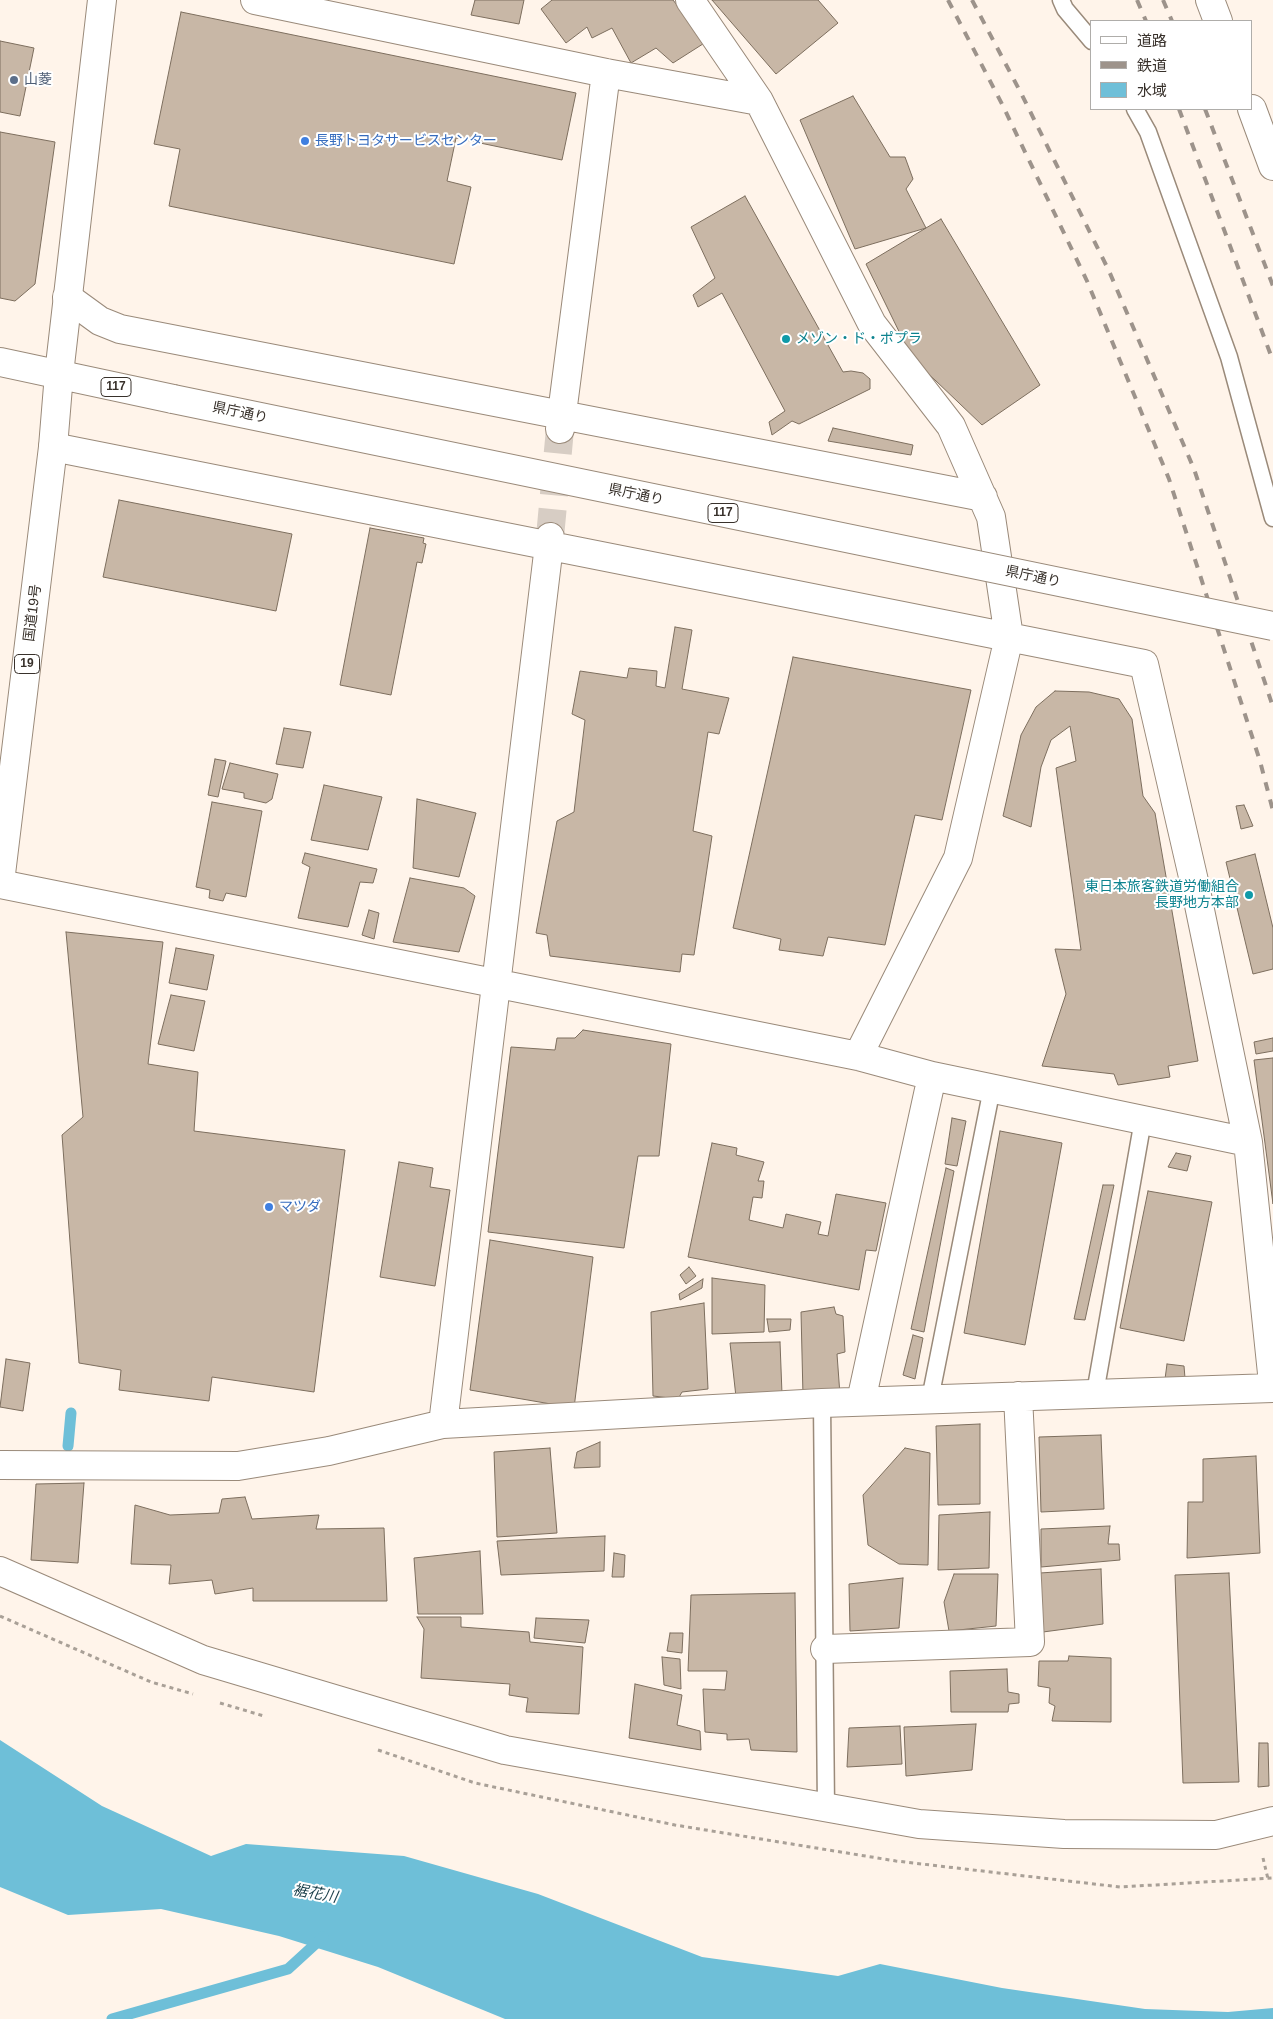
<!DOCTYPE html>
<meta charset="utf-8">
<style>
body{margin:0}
#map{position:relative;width:1273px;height:2019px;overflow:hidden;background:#fff4ea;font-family:Arial,"Noto Sans JP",sans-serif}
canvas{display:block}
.legend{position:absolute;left:1090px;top:20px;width:162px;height:90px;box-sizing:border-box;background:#fff;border:1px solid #afadaa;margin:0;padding:6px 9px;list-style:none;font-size:15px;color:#38312b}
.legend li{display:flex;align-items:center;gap:10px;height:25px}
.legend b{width:25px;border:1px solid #afadaa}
</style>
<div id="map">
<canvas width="1273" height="2019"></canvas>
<ul class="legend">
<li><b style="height:6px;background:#fff"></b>道路</li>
<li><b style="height:6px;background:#9d938b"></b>鉄道</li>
<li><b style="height:14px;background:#6ebfd8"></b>水域</li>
</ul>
</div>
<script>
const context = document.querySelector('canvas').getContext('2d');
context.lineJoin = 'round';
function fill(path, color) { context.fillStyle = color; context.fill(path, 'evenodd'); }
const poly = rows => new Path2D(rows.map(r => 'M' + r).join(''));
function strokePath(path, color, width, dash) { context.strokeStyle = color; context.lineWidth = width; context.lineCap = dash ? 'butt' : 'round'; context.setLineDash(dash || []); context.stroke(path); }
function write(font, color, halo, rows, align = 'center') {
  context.font = font + ' Arial,"Noto Sans JP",sans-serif'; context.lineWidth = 4; context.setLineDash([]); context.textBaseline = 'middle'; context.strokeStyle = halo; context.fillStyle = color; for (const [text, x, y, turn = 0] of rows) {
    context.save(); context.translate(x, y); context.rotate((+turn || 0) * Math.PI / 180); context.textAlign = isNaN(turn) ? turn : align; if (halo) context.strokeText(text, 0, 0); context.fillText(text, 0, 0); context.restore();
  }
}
fill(poly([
 [0,1740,102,1806,211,1856,246,1844,404,1856,538,1894,702,1957,838,1976,880,1964,1002,1988,1145,2009,1228,2012,1273,2008,1273,2019,505,2019,378,1967,279,1936,161,1909,68,1915,0,1887]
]), '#6ebfd8');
strokePath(poly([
 [68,1446,71,1413],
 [112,2019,288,1969,323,1937]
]), '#6ebfd8', 11);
const building = poly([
 [475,0,524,0,519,24,471,15,475,0],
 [552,0,673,0,706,42,673,63,656,48,631,63,612,28,592,38,587,27,566,43,541,9,552,0],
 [712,0,818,0,838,23,776,74,712,0],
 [181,12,576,93,562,160,456,138,447,181,471,187,454,264,169,206,180,149,154,144,181,12],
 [0,41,34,48,20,116,0,112,0,41],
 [853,96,890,157,905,157,913,179,906,189,926,228,855,249,800,120,853,96],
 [0,132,55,142,35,284,15,301,0,298,0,132],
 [745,196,843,372,851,371,863,373,870,379,870,389,799,424,792,421,772,435,769,422,785,411,722,293,698,307,693,295,715,278,691,227,745,196],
 [941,219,1040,385,982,425,912,358,866,264,941,219],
 [833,428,913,445,911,455,828,441,833,428],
 [119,500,292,534,276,611,103,577,119,500],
 [370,528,424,538,423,543,426,544,422,563,417,562,391,695,340,685,370,528],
 [675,627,692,630,682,689,729,698,719,734,708,732,693,831,712,836,694,955,682,954,680,972,550,956,547,935,536,933,557,821,574,812,585,720,572,714,580,671,627,678,629,668,657,671,656,686,665,688,675,627],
 [793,657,971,690,942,820,915,815,885,945,828,937,823,956,779,950,781,939,733,928,793,657],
 [1055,691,1089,692,1119,699,1132,719,1143,796,1155,813,1198,1061,1168,1066,1170,1077,1118,1085,1114,1074,1042,1066,1066,994,1055,949,1081,950,1056,768,1076,761,1070,726,1051,740,1041,767,1031,827,1003,816,1021,735,1036,707,1055,691],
 [284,728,311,732,303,768,276,764,284,728],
 [215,759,226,761,218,797,208,795,215,759],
 [230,763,278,774,272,799,266,803,244,798,244,793,222,789,230,763],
 [324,785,382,797,368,850,311,840,324,785],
 [417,799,476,813,459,877,413,868,417,799],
 [212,802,262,811,246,897,226,893,223,901,209,898,210,890,196,887,212,802],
 [1244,805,1253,826,1241,829,1236,806,1244,805],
 [305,853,377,869,373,883,360,882,348,927,298,918,310,867,302,863,305,853],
 [1255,854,1273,928,1273,969,1253,974,1226,862,1255,854],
 [410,878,464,888,475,896,459,952,393,942,410,878],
 [369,910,379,913,374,939,362,935,369,910],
 [66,932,163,942,148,1064,198,1072,194,1131,345,1150,314,1392,212,1377,209,1401,119,1390,121,1370,79,1363,62,1135,83,1117,66,932],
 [176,948,214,955,207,990,169,983,176,948],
 [171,995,205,1001,194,1051,158,1044,171,995],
 [583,1030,671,1044,659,1156,638,1156,624,1248,488,1232,511,1047,555,1050,557,1038,575,1038,583,1030],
 [1273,1038,1273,1051,1256,1054,1254,1042,1273,1038],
 [1273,1058,1273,1204,1254,1060,1273,1058],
 [952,1118,966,1121,957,1166,945,1164,952,1118],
 [1000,1131,1062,1143,1025,1345,964,1333,1000,1131],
 [712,1143,737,1148,736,1155,764,1162,758,1181,764,1181,762,1198,753,1197,749,1220,783,1228,786,1214,821,1222,818,1234,828,1236,836,1194,886,1203,876,1251,866,1250,859,1290,688,1257,712,1143],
 [1176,1153,1191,1156,1187,1171,1168,1167,1176,1153],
 [399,1162,433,1168,430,1187,450,1190,435,1286,380,1277,399,1162],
 [946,1168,954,1171,924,1332,911,1329,946,1168],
 [1103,1185,1114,1185,1085,1320,1074,1319,1103,1185],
 [1148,1191,1212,1202,1184,1341,1120,1328,1148,1191],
 [490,1240,593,1257,574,1408,470,1390,490,1240],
 [689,1267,696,1276,686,1284,680,1275,689,1267],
 [712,1278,765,1285,764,1332,712,1334,712,1278],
 [703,1279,702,1288,680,1300,679,1294,703,1279],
 [704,1303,708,1389,682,1392,678,1399,653,1396,651,1312,704,1303],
 [834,1307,836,1314,843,1316,845,1352,837,1354,840,1395,803,1396,801,1312,834,1307],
 [767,1319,791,1319,790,1330,769,1332,767,1319],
 [913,1335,923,1338,915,1379,903,1375,913,1335],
 [780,1342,782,1394,736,1397,730,1343,780,1342],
 [6,1359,30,1363,23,1411,0,1407,6,1359],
 [1167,1364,1184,1366,1185,1378,1165,1379,1167,1364],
 [980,1424,980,1504,938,1505,936,1426,980,1424],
 [1101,1435,1104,1509,1041,1512,1039,1437,1101,1435],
 [600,1442,600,1467,574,1468,577,1452,600,1442],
 [550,1448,557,1533,497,1537,494,1452,550,1448],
 [905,1448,930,1453,928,1565,899,1564,868,1545,863,1495,905,1448],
 [1256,1456,1260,1553,1187,1558,1188,1502,1203,1502,1203,1459,1256,1456],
 [84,1483,78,1563,31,1560,36,1484,84,1483],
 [245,1497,252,1519,319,1515,316,1529,384,1528,387,1601,253,1601,253,1588,215,1594,212,1580,169,1584,171,1565,131,1564,135,1505,170,1515,219,1513,222,1499,245,1497],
 [990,1512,989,1568,938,1570,939,1515,990,1512],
 [1110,1526,1108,1544,1119,1544,1120,1560,1041,1567,1041,1529,1110,1526],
 [605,1536,604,1571,501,1575,497,1541,605,1536],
 [480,1551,483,1614,418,1614,414,1558,480,1551],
 [614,1553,625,1555,624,1577,612,1577,614,1553],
 [1101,1569,1103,1624,1043,1632,1040,1573,1101,1569],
 [1229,1573,1239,1782,1183,1783,1175,1575,1229,1573],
 [954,1574,998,1574,996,1626,949,1631,944,1602,954,1574],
 [903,1578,899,1628,850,1631,849,1584,903,1578],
 [795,1593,797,1752,751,1750,749,1739,727,1740,727,1734,705,1732,703,1689,725,1690,727,1671,688,1671,691,1595,795,1593],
 [417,1617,461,1617,461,1627,529,1632,530,1642,583,1647,579,1714,526,1712,528,1698,509,1695,510,1684,421,1678,424,1629,417,1617],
 [536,1618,589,1620,585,1643,534,1638,536,1618],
 [670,1633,683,1633,682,1653,667,1651,670,1633],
 [1069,1656,1111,1658,1111,1722,1052,1721,1055,1706,1049,1703,1050,1688,1038,1686,1039,1661,1068,1661,1069,1656],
 [662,1657,680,1659,681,1689,664,1685,662,1657],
 [1007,1669,1008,1692,1019,1694,1019,1703,1009,1704,1008,1712,951,1712,950,1671,1007,1669],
 [635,1684,682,1695,677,1725,700,1731,701,1750,629,1738,635,1684],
 [976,1724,972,1770,906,1776,904,1727,976,1724],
 [900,1726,902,1764,847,1767,849,1728,900,1726],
 [1259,1743,1268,1743,1269,1786,1258,1787,1259,1743]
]);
fill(building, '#c8b7a6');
strokePath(building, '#7d6e5e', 1);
strokePath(poly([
 [550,537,560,429]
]), '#d7cdc4', 28, [28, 14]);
const lane = poly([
 [1061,0,1065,9,1092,41],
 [1135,109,1148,132,1229,357,1273,518],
 [1095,1393,1143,1120],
 [930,1399,992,1088],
 [822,1403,826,1809]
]);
const street = poly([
 [255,0,606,73,759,101],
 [690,0,759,101,872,324,951,426,991,517,1009,637,958,858,858,1056],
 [1210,0,1218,21],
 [1252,109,1273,166],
 [67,297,100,321,120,329,983,497],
 [560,429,606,73],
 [53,447,1144,664,1194,881,1248,1142],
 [550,537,443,1424,822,1403,1273,1388],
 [0,884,858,1056,932,1076,1248,1142,1273,1383],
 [861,1401,932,1076],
 [0,1465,238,1466,329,1451,443,1424],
 [0,1571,203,1660,505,1750,919,1824,1064,1834,1216,1835,1273,1821],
 [825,1649,1030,1642,1018,1396]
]);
const secondary = poly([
 [59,374,102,0]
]);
const highway = poly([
 [0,362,173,399],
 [0,882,53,447,59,374]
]);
strokePath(lane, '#9a8a7a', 19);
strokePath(street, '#9a8a7a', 30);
strokePath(secondary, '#9a8a7a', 30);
strokePath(highway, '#9a8a7a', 30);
strokePath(poly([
 [0,1616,151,1682,193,1694],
 [220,1703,264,1716],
 [378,1750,475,1783,675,1825,896,1861,1120,1887,1273,1878],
 [1263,1858,1268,1879]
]), '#a9a097', 3, [4, 4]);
strokePath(lane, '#fff', 16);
strokePath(street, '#fff', 28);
strokePath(secondary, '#fff', 28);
strokePath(highway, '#fff', 28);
strokePath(poly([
 [948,0,1002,104,1087,281,1169,479,1260,761,1273,811],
 [972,0,1022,95,1109,271,1194,469,1273,707],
 [1137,0,1146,21],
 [1163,0,1172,21],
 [1179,109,1273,361],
 [1205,109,1273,286]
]), '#9d938b', 4, [9, 9]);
const highwayBridge = poly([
 [173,399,1273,626]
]);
strokePath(highwayBridge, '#9a8a7a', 30, []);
strokePath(highwayBridge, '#fff', 28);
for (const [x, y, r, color] of [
 [14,80,5,"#5c6f8a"],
 [305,141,5,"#3f7fe0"],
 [786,339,5,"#0f9aa8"],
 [1249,895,5,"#0f9aa8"],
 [269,1207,5,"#3f7fe0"]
]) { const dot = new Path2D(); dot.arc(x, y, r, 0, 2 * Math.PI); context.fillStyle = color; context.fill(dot); strokePath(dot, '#fff', 2); }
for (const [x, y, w] of [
 [116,387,30],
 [723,513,30],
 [27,664,25]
]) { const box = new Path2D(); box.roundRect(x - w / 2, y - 9.5, w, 19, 4); context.fillStyle = '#fff'; context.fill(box); strokePath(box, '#38312b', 1); }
write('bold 12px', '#38312b', null, [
 ["117",116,387],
 ["117",723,513],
 ["19",27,664]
]);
write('14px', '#4e5e75', '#fff', [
 ["山菱",24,80]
], 'left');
write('14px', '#366cbe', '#fff', [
 ["長野トヨタサービスセンター",315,141],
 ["マツダ",279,1207]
], 'left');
write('14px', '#0d838f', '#fff', [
 ["メゾン・ド・ポプラ",796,339],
 ["東日本旅客鉄道労働組合",1239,887,"right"],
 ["長野地方本部",1239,903,"right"]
], 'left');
write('14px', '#38312b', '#fff', [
 ["県庁通り",240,413,12],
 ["県庁通り",636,495,12],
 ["県庁通り",1033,577,12],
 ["国道19号",33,613,-83]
]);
write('italic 15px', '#193e49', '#fff', [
 ["裾花川",315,1894,10]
]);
</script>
